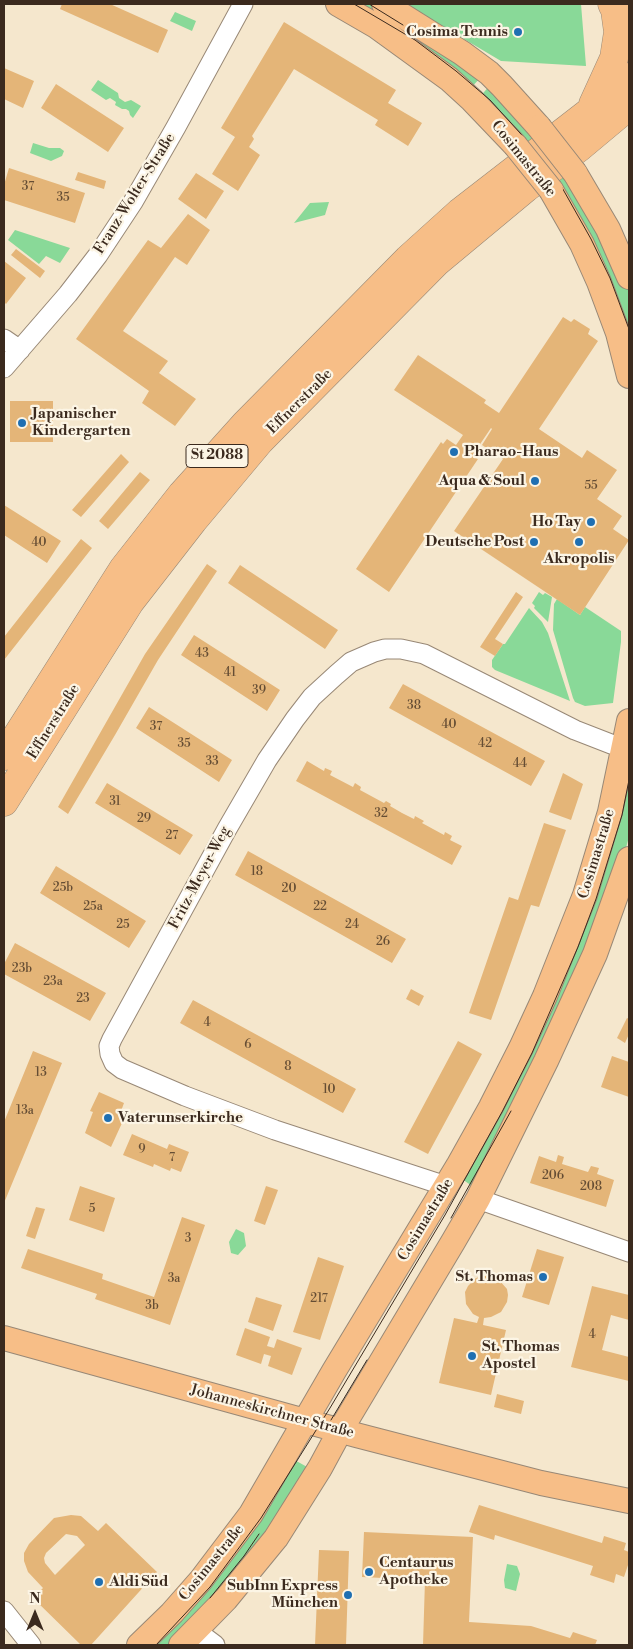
<!DOCTYPE html>
<meta charset="utf-8">
<style>
body{margin:0}
#map{position:relative;width:633px;height:1649px;overflow:hidden;background:#f5e7cd;font-family:"Libre Bodoni",serif}
canvas{display:block}
.frame{position:absolute;inset:0;border:5px solid #3b2a1e;pointer-events:none}
.north{position:absolute;left:10px;top:1589px;width:50px;height:50px;-webkit-text-stroke:4px #fcf5e5;paint-order:stroke;rotate:0deg;font-size:14px;font-weight:700;line-height:20px;text-align:center;color:#3b2a1e}
.north::after{content:'';display:block;margin:auto;width:18px;height:22px;background:#3b2a1e;clip-path:polygon(50% 0,100% 100%,50% 72%,0 100%)}
</style>
<div id="map">
<canvas width="633" height="1649"></canvas>
<div class="frame"></div>
<div class="north">N</div>
</div>
<script>
const context = document.querySelector('canvas').getContext('2d');
context.lineJoin = 'round';
function fill(path, color) { context.fillStyle = color; context.fill(path, 'evenodd'); }
const poly = rows => new Path2D(rows.map(r => 'M' + r).join(''));
function strokePath(path, color, width, dash) { context.strokeStyle = color; context.lineWidth = width; context.lineCap = dash ? 'butt' : 'round'; context.setLineDash(dash || []); context.stroke(path); }
function write(font, color, halo, rows, align = 'center') {
  context.font = font + ' "Libre Bodoni",serif'; context.lineWidth = 4.5; context.setLineDash([]); context.textBaseline = 'middle'; context.strokeStyle = halo; context.fillStyle = color; for (const [text, x, y, turn = 0] of rows) {
    context.save(); context.translate(x, y); context.rotate((+turn || 0) * Math.PI / 180); context.textAlign = isNaN(turn) ? turn : align; if (halo) context.strokeText(text, 0, 0); context.fillText(text, 0, 0); context.restore();
  }
}
fill(poly([
 [345,4,376,4,483,75,468,91],
 [405,4,581,4,586,66,501,61],
 [175,12,196,21,192,31,170,21],
 [98,80,118,93,119,98,125,102,131,100,141,106,133,118,130,115,129,111,126,109,122,109,115,105,116,102,110,98,106,100,91,90],
 [492,83,555,156,629,288,629,346,543,168,477,100],
 [33,143,49,148,60,148,64,151,62,156,51,161,30,153],
 [329,202,325,215,294,223,310,203],
 [15,230,70,248,60,263,46,256,39,264,8,240],
 [539,592,543,595,545,593,552,597,548,622,534,608,535,606,532,603],
 [557,599,580,615,585,607,621,631,621,642,613,703,585,706,575,702,573,698,553,630,554,604],
 [529,608,542,622,548,633,570,701,495,670,492,667,492,660,503,644,505,644],
 [625,779,629,780,629,837,618,876,594,942,472,1186,462,1179],
 [236,1229,244,1233,246,1246,238,1255,231,1253,229,1242],
 [291,1458,309,1468,261,1542,173,1645,148,1645],
 [507,1564,517,1566,520,1574,516,1591,505,1588,504,1580]
]), '#89d998');
fill(poly([
 [62,4,110,4,168,30,158,53,60,9],
 [284,22,396,90,388,103,422,123,408,146,375,125,378,120,294,69,252,136,254,139,249,147,260,155,238,191,212,174,235,137,221,128],
 [4,68,34,81,23,108,4,99],
 [56,84,124,128,108,152,41,108],
 [9,168,85,193,75,223,4,200,4,185],
 [78,172,106,181,104,189,75,180],
 [196,173,224,191,206,219,178,199],
 [188,214,210,230,187,265,175,257,123,331,168,361,159,373,196,399,175,426,142,403,149,391,76,339,148,240,161,248],
 [16,249,45,271,40,278,11,255],
 [4,261,26,278,6,304,4,302],
 [563,317,571,322,574,319,590,329,588,334,598,341,539,429,582,458,587,450,617,470,597,499,622,516,613,529,629,540,580,615,454,531,503,459,482,445,492,429,491,428,472,456,478,459,389,592,356,569,441,442,443,444,447,439,456,445,463,435,394,390,418,355,486,400,484,403,499,413],
 [10,401,53,401,53,442,10,442],
 [121,454,129,462,81,517,72,510],
 [140,472,150,480,108,529,99,521],
 [4,505,61,541,47,563,4,535],
 [81,539,92,548,4,660,4,637],
 [207,564,217,571,158,660,115,735,68,814,58,807,145,654],
 [240,565,338,630,325,649,228,583],
 [516,592,523,597,495,639,503,644,495,656,480,647],
 [194,635,280,690,267,711,181,655],
 [403,684,545,761,531,786,389,708],
 [149,707,232,760,219,782,136,728],
 [307,761,324,771,325,768,332,771,330,775,353,787,355,783,361,787,360,790,384,803,386,801,391,804,390,806,402,813,414,819,415,816,424,821,422,823,444,835,445,832,452,836,450,840,462,846,452,865,296,781],
 [563,773,583,784,571,820,549,812],
 [107,783,193,835,180,855,95,803],
 [544,823,566,830,539,907,531,905,491,1020,469,1013,509,897,518,900],
 [248,851,406,939,392,963,235,875],
 [56,866,146,921,129,948,40,893],
 [15,943,106,993,90,1021,4,974,4,964],
 [411,989,424,996,419,1006,406,999],
 [193,1000,356,1089,343,1113,180,1023],
 [627,1018,629,1019,629,1034,625,1043,617,1038],
 [458,1041,482,1054,428,1154,404,1142],
 [33,1051,62,1063,4,1203,4,1122],
 [612,1056,629,1062,629,1097,601,1087],
 [99,1092,124,1103,120,1114,126,1120,122,1123,111,1147,85,1133,93,1112,90,1111],
 [132,1134,167,1149,169,1144,189,1152,181,1172,171,1168,170,1171,154,1164,153,1167,123,1155],
 [558,1155,564,1157,562,1164,588,1172,591,1166,599,1168,597,1174,614,1180,606,1207,530,1183,539,1156,556,1162],
 [80,1186,115,1198,104,1232,69,1220],
 [266,1186,278,1190,265,1225,254,1221],
 [36,1207,45,1209,35,1239,26,1236],
 [182,1217,205,1225,170,1325,95,1299,97,1294,21,1268,28,1249,103,1274,102,1279,154,1297],
 [537,1249,564,1257,549,1305,522,1297],
 [318,1257,344,1266,320,1340,293,1332],
 [488,1275,499,1280,507,1289,508,1295,507,1302,501,1312,491,1317,484,1318,483,1325,506,1330,491,1395,439,1383,454,1318,477,1323,479,1317,473,1314,466,1304,465,1292,468,1286,476,1278],
 [592,1286,629,1295,629,1320,611,1315,602,1350,629,1357,629,1381,571,1367],
 [256,1297,282,1305,273,1331,248,1322],
 [245,1328,270,1337,267,1346,274,1348,277,1339,302,1348,292,1375,268,1366,271,1356,264,1354,261,1364,236,1355],
 [497,1394,524,1401,521,1414,494,1407],
 [479,1505,602,1543,604,1536,626,1543,624,1550,629,1552,629,1562,624,1577,616,1574,614,1583,590,1575,593,1566,495,1535,494,1540,469,1532],
 [71,1515,81,1516,98,1531,106,1523,157,1572,91,1645,81,1645,33,1598,43,1588,28,1572,24,1561,24,1553,29,1544,54,1518],
 [66,1534,77,1536,85,1545,55,1575,45,1563,44,1558,46,1553],
 [364,1532,473,1537,469,1622,531,1626,570,1638,573,1632,597,1640,595,1645,423,1645,425,1580,362,1577],
 [319,1550,349,1551,346,1645,315,1645]
]), '#e4b578');
const minor = poly([
 [4,339,20,350],
 [4,368,68,294,98,255,133,202,176,127,243,4],
 [446,1186,275,1130,185,1096,122,1069,114,1063,110,1054,109,1046,112,1039,227,829,267,760,295,719,312,697,336,675,351,662,374,652,385,649,401,649,424,654,575,730,611,744,624,748],
 [478,1199,629,1252],
 [4,1611,31,1645],
 [195,1630,215,1645]
]);
const major = poly([
 [338,4,376,26,449,79,472,100,515,145],
 [384,4,462,53,489,73,502,86,539,127],
 [575,173,608,229,629,277],
 [551,190,582,244,599,282,618,333,629,376],
 [4,1338,356,1435,541,1483,629,1501],
 [139,1645,172,1613,201,1580,251,1514,334,1371,458,1166,491,1107,521,1048,545,996,585,895,610,812,629,721],
 [181,1645,226,1599,276,1538,320,1468,340,1431,453,1242,478,1199,546,1061,595,954,629,859]
]);
const highway = poly([
 [593,104,614,58,618,32,615,10,612,4],
 [4,756,123,569,182,494,245,424,408,259,460,212,589,112,629,77],
 [4,802,130,602,193,521,260,441,437,262,526,188,580,147,629,106]
]);
strokePath(minor, '#988876', 21);
strokePath(major, '#988876', 26);
strokePath(highway, '#988876', 29);
strokePath(minor, '#fff', 19);
strokePath(major, '#f7be87', 24);
strokePath(highway, '#f7be87', 28);
strokePath(poly([
 [354,4,415,40,456,71,490,100,520,133,560,184,591,239,610,278,629,329],
 [369,4,403,25],
 [451,1218,511,1111],
 [331,1420,367,1360],
 [210,1598,244,1556,259,1534],
 [156,1645,210,1587,261,1518,330,1408,445,1215,502,1112,532,1053,578,947,596,899,622,815,629,780]
]), '#3b2a1e', 1);
const majorBridge = poly([
 [539,127,575,173],
 [515,145,551,190]
]);
strokePath(majorBridge, '#988876', 26, []);
strokePath(majorBridge, '#f7be87', 24);
for (const [x, y, r, color] of [
 [518,32,5,"#1f6fb2"],
 [22,423,5,"#1f6fb2"],
 [454,452,5,"#1f6fb2"],
 [535,481,5,"#1f6fb2"],
 [591,522,5,"#1f6fb2"],
 [534,542,5,"#1f6fb2"],
 [579,542,5,"#1f6fb2"],
 [108,1118,5,"#1f6fb2"],
 [543,1277,5,"#1f6fb2"],
 [472,1356,5,"#1f6fb2"],
 [369,1572,5,"#1f6fb2"],
 [99,1582,5,"#1f6fb2"],
 [348,1595,5,"#1f6fb2"]
]) { const dot = new Path2D(); dot.arc(x, y, r, 0, 2 * Math.PI); context.fillStyle = color; context.fill(dot); strokePath(dot, '#fcf5e5', 2); }
write('12px', '#654d34', null, [
 ["37",28,187],
 ["35",63,198],
 ["55",591,486],
 ["40",39,543],
 ["43",202,654],
 ["41",230,673],
 ["39",259,691],
 ["38",414,706],
 ["40",449,725],
 ["37",156,727],
 ["35",184,744],
 ["42",485,744],
 ["33",212,762],
 ["44",520,764],
 ["31",115,802],
 ["32",381,814],
 ["29",144,819],
 ["27",172,836],
 ["18",257,872],
 ["25b",63,888],
 ["20",289,889],
 ["25a",93,907],
 ["22",320,907],
 ["25",123,925],
 ["24",352,925],
 ["26",383,942],
 ["23b",22,969],
 ["23a",53,982],
 ["23",83,999],
 ["4",207,1023],
 ["6",248,1045],
 ["8",288,1067],
 ["13",41,1073],
 ["10",329,1090],
 ["13a",25,1111],
 ["9",142,1150],
 ["7",172,1158],
 ["206",553,1176],
 ["208",591,1187],
 ["5",92,1209],
 ["3",188,1239],
 ["3a",174,1279],
 ["217",319,1299],
 ["3b",152,1306],
 ["4",592,1335]
]);
for (const [x, y, w] of [
 [217,456,62]
]) { const box = new Path2D(); box.roundRect(x - w / 2, y - 11.5, w, 23, 4); context.fillStyle = '#fcf5e5'; context.fill(box); strokePath(box, '#3b2a1e', 1); }
write('bold 14px', '#3b2a1e', null, [
 ["St 2088",217,456]
]);
write('bold 15px', '#3b2a1e', '#fcf5e5', [
 ["Cosima Tennis",508,32],
 ["Japanischer",32,414,"left"],
 ["Kindergarten",32,431,"left"],
 ["Pharao-Haus",464,452,"left"],
 ["Aqua & Soul",525,481],
 ["Ho Tay",581,522],
 ["Deutsche Post",524,542],
 ["Akropolis",579,559,"center"],
 ["Vaterunserkirche",118,1118,"left"],
 ["St. Thomas",533,1277],
 ["St. Thomas",482,1347,"left"],
 ["Apostel",482,1364,"left"],
 ["Centaurus",379,1563,"left"],
 ["Apotheke",379,1580,"left"],
 ["Aldi Süd",109,1582,"left"],
 ["SubInn Express",338,1586],
 ["München",338,1603]
], 'right');
write('15px', '#3b2a1e', '#fcf5e5', [
 ["Cosimastraße",523,159,51],
 ["Franz-Wolter-Straße",135,194,-58],
 ["Effnerstraße",300,402,-45],
 ["Effnerstraße",54,722,-58],
 ["Cosimastraße",597,854,-73],
 ["Fritz-Meyer-Weg",200,878,-62],
 ["Cosimastraße",426,1220,-59],
 ["Johanneskirchner Straße",272,1412,15],
 ["Cosimastraße",212,1563,-51]
]);
</script>
